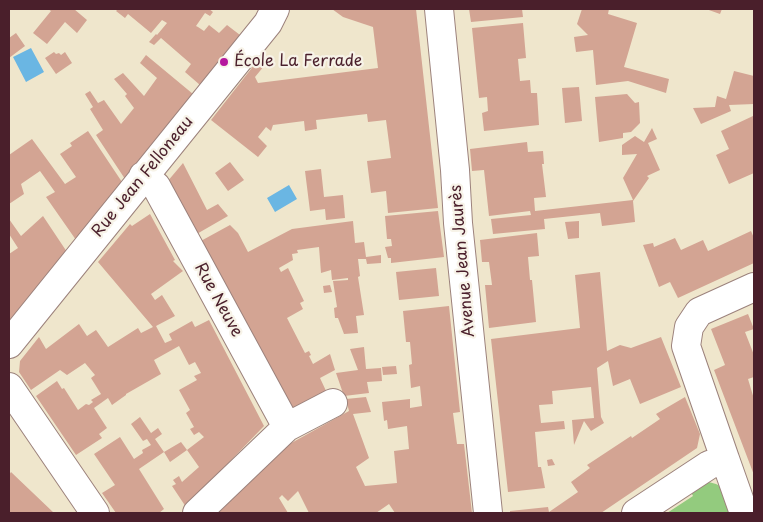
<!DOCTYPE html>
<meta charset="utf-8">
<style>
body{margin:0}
#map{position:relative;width:763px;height:522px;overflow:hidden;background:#efe6cc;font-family:"Playpen Sans",sans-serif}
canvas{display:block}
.frame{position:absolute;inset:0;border:10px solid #4a1f2b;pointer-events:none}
</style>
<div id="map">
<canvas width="763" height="522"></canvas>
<div class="frame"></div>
</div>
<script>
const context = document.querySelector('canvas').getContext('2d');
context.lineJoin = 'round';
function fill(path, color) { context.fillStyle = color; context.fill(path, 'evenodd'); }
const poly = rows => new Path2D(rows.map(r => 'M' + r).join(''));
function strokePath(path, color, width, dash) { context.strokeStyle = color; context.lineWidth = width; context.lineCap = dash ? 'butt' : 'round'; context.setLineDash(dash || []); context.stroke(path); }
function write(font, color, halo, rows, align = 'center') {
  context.font = font + ' "Playpen Sans",sans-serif'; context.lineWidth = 4.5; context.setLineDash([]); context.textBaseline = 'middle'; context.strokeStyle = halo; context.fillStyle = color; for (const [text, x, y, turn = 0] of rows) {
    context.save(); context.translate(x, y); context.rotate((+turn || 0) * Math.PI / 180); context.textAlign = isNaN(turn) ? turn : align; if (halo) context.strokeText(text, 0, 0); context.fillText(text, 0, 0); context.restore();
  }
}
fill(poly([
 [705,481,716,484,724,488,736,513,667,513,693,496,688,486]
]), '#93cb7e');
fill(poly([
 [31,48,44,72,26,82,13,57],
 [289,185,297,199,275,212,267,198]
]), '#6ab6e3');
fill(poly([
 [48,9,74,9,87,20,77,33,65,22,47,44,33,33,51,11],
 [118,9,209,9,213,12,210,16,205,13,196,26,198,27,204,31,209,25,219,33,227,25,240,35,200,85,185,72,191,64,161,38,154,45,149,42,156,34,157,35,167,23,162,20,151,33,128,14,125,18,116,11],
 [332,9,416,9,438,208,388,213,386,191,371,193,367,161,391,158,386,120,368,122,367,114,316,120,317,129,305,131,304,121,273,125,271,131,266,127,258,137,267,146,258,157,211,120,262,55,269,60,255,77,258,83,378,68,373,27,343,17],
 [469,9,522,9,523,17,471,22],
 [582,9,609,9,608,14,637,23,624,67,669,79,666,93,628,81,596,85,593,50,576,52,574,37,588,35,577,24],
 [706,9,722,9,720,14],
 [523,23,526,58,518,59,520,81,530,80,531,93,537,93,539,125,484,131,482,113,488,111,487,97,479,98,472,28],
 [16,33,25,46,9,58,9,38],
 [54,52,56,54,59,53,61,55,65,52,72,63,56,74,45,58],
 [146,55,193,94,125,179,96,135,103,130,90,109,93,107,85,94,90,91,98,103,104,100,121,124,134,108,125,96,127,94,114,79,123,73,144,96,157,78,140,63],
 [734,71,754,76,754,104,729,105,731,111,701,124,693,108,715,107,717,96,726,99],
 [579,87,582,121,565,123,562,88],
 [627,94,635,103,639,102,640,123,631,132,623,133,623,138,599,142,595,97],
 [753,116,754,173,729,184,716,155,729,149,721,131],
 [652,128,657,139,648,143,660,170,647,176,649,178,633,201,635,222,602,226,600,213,544,219,545,229,493,234,491,219,531,215,530,211,489,216,484,170,472,171,470,149,527,142,528,152,543,151,544,164,542,164,546,197,534,198,535,211,633,200,623,178,637,154,622,155,622,145,635,136,644,142],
 [88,131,122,182,76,240,46,197,55,192,40,171,21,184,24,194,9,204,9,155,32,139,65,184,76,177,60,154,72,146,70,143],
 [230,162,244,180,228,191,215,173],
 [183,163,207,210,218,204,228,216,195,235,167,182],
 [321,169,324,197,343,195,345,218,326,220,325,209,310,211,305,171],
 [438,211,444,257,391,263,391,258,388,258,385,247,392,246,391,239,387,239,385,216],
 [150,214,175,260,173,261,183,271,151,294,155,300,162,295,175,316,156,326,165,343,172,340,169,334,192,321,195,327,209,320,264,426,186,507,172,486,176,484,173,480,179,476,182,482,199,467,187,450,204,437,199,432,194,435,190,429,194,427,186,413,190,410,179,390,197,380,194,376,201,373,195,362,189,365,179,346,154,360,161,374,126,394,126,395,112,405,108,398,94,408,107,428,99,434,102,438,76,455,36,396,57,381,62,389,64,388,78,410,86,404,89,405,93,402,91,400,101,394,91,378,95,375,85,363,67,375,60,370,31,390,19,372,20,361,39,337,46,349,79,324,87,336,96,330,108,347,138,328,141,333,153,327,98,262,130,224,132,226],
 [43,216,67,252,9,324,9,254,18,248,9,234,9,219,21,236],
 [353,221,355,243,364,242,366,257,381,255,381,263,367,264,366,259,358,259,360,276,358,277,364,315,356,316,358,333,344,334,338,318,335,318,334,308,337,307,333,281,348,280,348,278,332,280,331,270,321,273,319,247,297,250,298,253,292,254,293,260,279,268,281,272,288,268,304,301,300,303,303,309,287,318,305,353,309,351,311,355,309,356,313,364,330,354,335,370,320,378,327,393,291,412,199,242,230,225,238,233,248,252,292,229],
 [579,221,579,238,568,239,565,222],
 [751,231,754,238,754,263,678,298,670,282,659,287,643,245,653,243,654,247,675,238,681,250,703,240,708,251],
 [537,233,539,256,528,257,530,280,532,280,536,322,489,328,485,285,492,285,489,262,482,262,480,240],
 [436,268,439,296,399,300,396,272],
 [600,272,607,351,620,345,631,348,661,337,681,387,640,404,630,379,613,386,608,361,597,368,601,417,604,423,591,431,584,421,574,445,572,420,594,418,591,387,552,391,553,404,539,405,541,423,564,421,565,429,535,432,538,467,541,467,545,488,508,492,491,339,580,328,575,275],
 [330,285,332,292,324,293,323,286],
 [449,306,460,412,453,413,457,444,464,444,472,513,395,513,389,504,376,513,309,513,298,491,288,501,282,495,279,498,288,513,217,513,277,451,349,411,346,399,366,397,371,412,353,414,369,458,356,467,365,486,397,483,394,451,409,449,407,426,388,429,387,420,384,421,382,402,410,399,410,408,422,406,420,386,411,388,409,365,412,364,410,342,406,342,403,311],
 [748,314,754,329,745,332,754,355,754,377,748,379,754,399,754,475,714,370,725,365,711,329],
 [364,347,366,369,381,368,382,381,367,382,369,393,344,396,336,373,358,370,350,349],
 [396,366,397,374,383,375,382,367],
 [685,397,700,434,697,448,601,513,510,513,510,511,548,507,549,512,578,492,571,482,590,468,587,465,631,436,632,438,660,419,656,414],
 [140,417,151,433,158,428,162,434,155,439,164,452,139,469,164,509,159,513,116,513,102,493,115,485,94,454,120,437,134,459,143,453,142,450,151,445,147,439,143,441,131,424],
 [181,442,187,450,170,462,164,452],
 [552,459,555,465,548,466,547,460],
 [11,472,54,513,9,513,9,475]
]), '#d3a493');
const minor = poly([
 [439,9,455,170,458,223,488,513],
 [143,176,156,186,287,427],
 [9,344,268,23,275,9],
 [9,387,95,513],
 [725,459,686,346,689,327,699,312,754,287],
 [197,513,287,427,333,403],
 [636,513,709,465,725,459,744,513]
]);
strokePath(minor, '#9c827c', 30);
strokePath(minor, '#fff', 28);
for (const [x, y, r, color] of [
 [224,62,5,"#b5179e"]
]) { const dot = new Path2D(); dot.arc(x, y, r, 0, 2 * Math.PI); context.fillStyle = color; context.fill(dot); strokePath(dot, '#f7f3e8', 2); }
write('16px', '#4a1f2b', '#f7f3e8', [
 ["École La Ferrade",234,62]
], 'left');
write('16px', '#4a1f2b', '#f7f3e8', [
 ["Rue Jean Felloneau",143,177,-51],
 ["Avenue Jean Jaurès",463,261,-95],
 ["Rue Neuve",218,300,61]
]);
</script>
